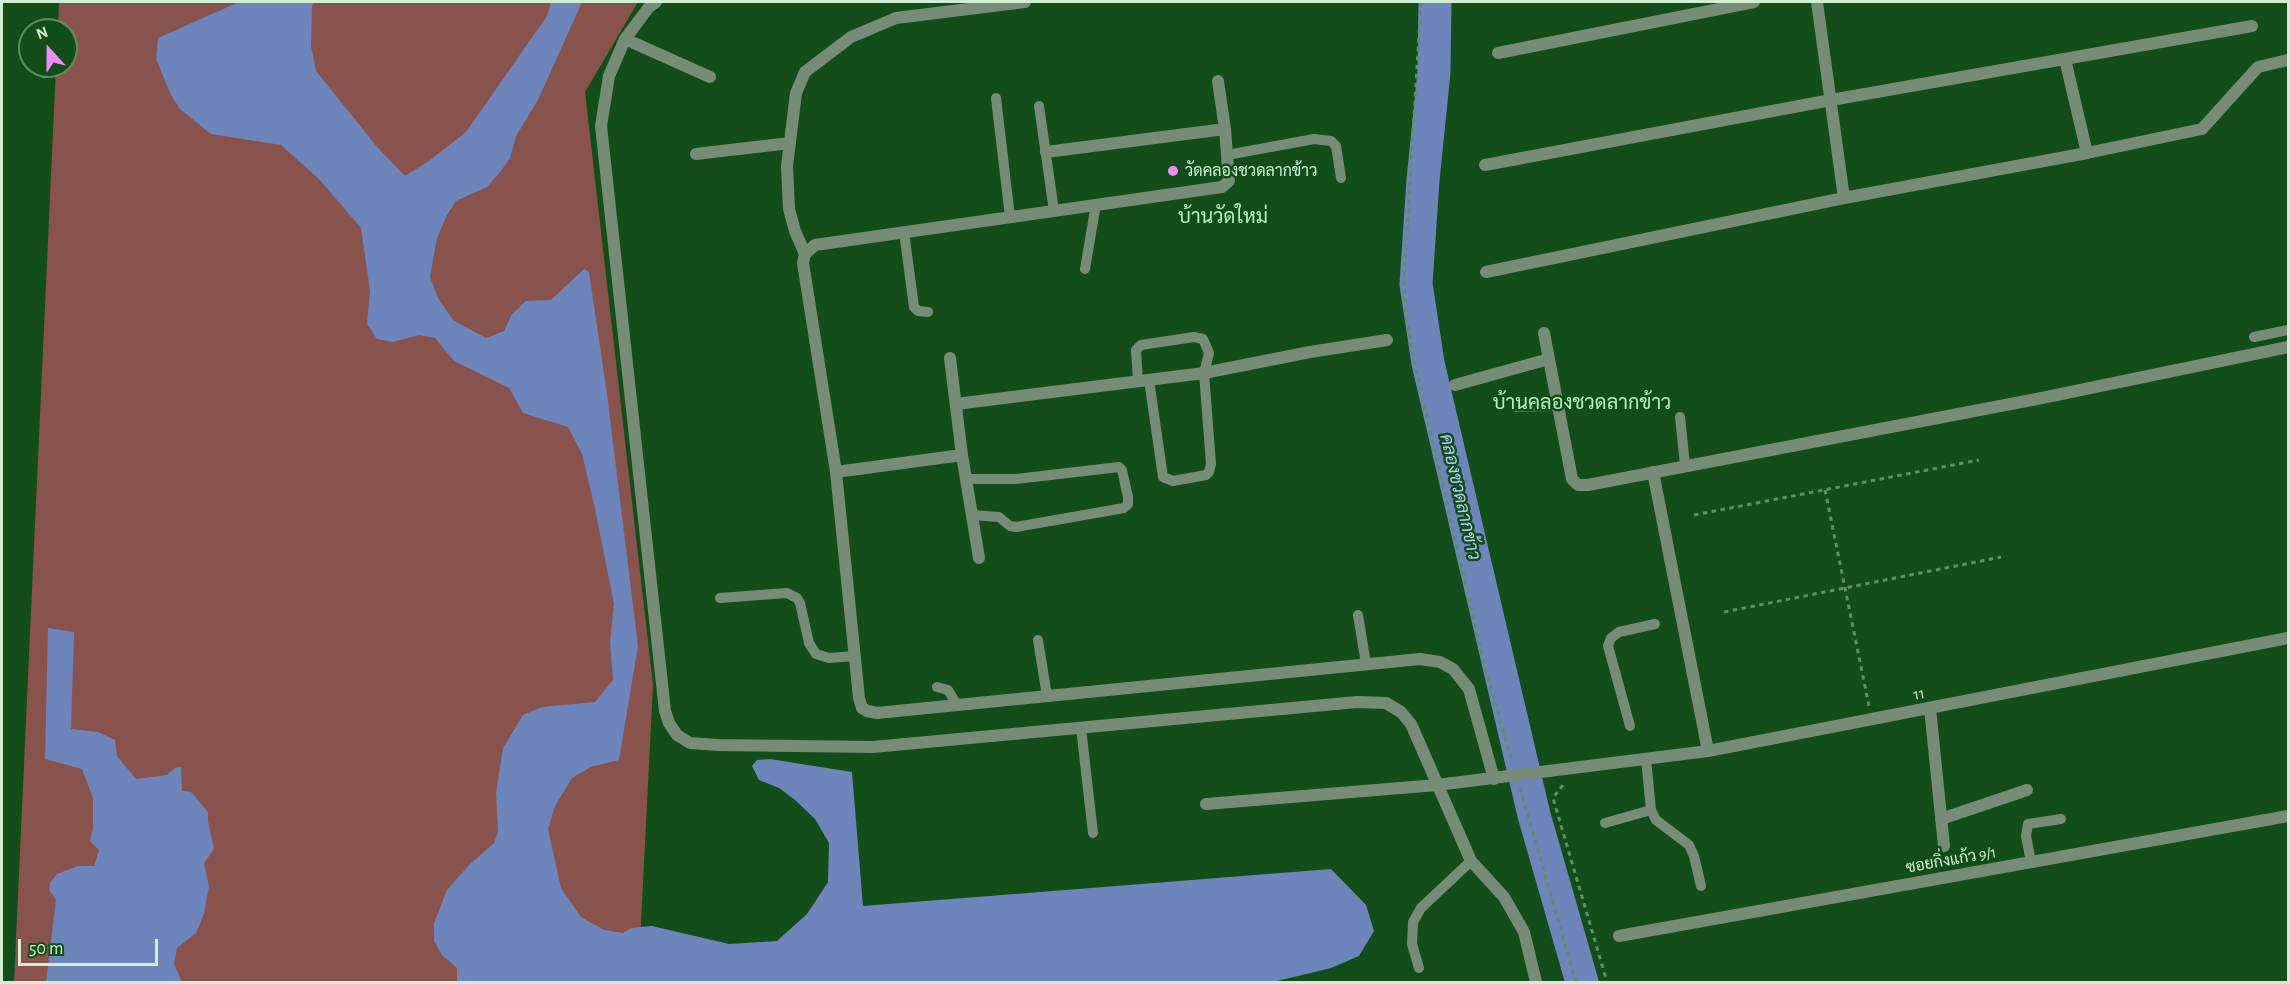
<!DOCTYPE html>
<meta charset="utf-8">
<style>
body{margin:0}
#map{position:relative;width:2290px;height:984px;overflow:hidden;background:#124d1a;font-family:"Alegreya Sans",sans-serif}
canvas{display:block}
.frame{position:absolute;inset:0;border:3px solid #d0eed0;pointer-events:none}
.north{position:absolute;left:18px;top:18px;width:60px;height:60px;box-sizing:border-box;background:#124d1a;border:2px solid #5e8d63;border-radius:50%;rotate:339deg;font-size:16px;font-weight:700;line-height:24px;text-align:center;color:#d0eed0}
.north::after{content:'';display:block;margin:auto;width:21px;height:27px;background:#f08bf5;clip-path:polygon(50% 0,100% 100%,50% 72%,0 100%)}
.scale{position:absolute;left:18px;top:939px;width:140px;height:27px;box-sizing:border-box;border:3px solid #d0eed0;border-top:0;padding-left:8px;font-size:18px;line-height:21px;white-space:nowrap;color:#d0eed0;-webkit-text-stroke:4px #124d1a;paint-order:stroke}
</style>
<div id="map">
<canvas width="2290" height="984"></canvas>
<div class="frame"></div>
<div class="north">N</div>
<div class="scale">50 m</div>
</div>
<script>
const context = document.querySelector('canvas').getContext('2d');
context.lineJoin = 'round';
function fill(path, color) { context.fillStyle = color; context.fill(path, 'evenodd'); }
const poly = rows => new Path2D(rows.map(r => 'M' + r).join(''));
function strokePath(path, color, width, dash) { context.strokeStyle = color; context.lineWidth = width; context.lineCap = dash ? 'butt' : 'round'; context.setLineDash(dash || []); context.stroke(path); }
function write(font, color, halo, rows, align = 'center') {
  context.font = font + ' "Alegreya Sans",Sarabun,sans-serif'; context.lineWidth = 5; context.setLineDash([]); context.textBaseline = 'middle'; context.strokeStyle = halo; context.fillStyle = color; for (const [text, x, y, turn = 0] of rows) {
    context.save(); context.translate(x, y); context.rotate((+turn || 0) * Math.PI / 180); context.textAlign = isNaN(turn) ? turn : align; if (halo) context.strokeText(text, 0, 0); context.fillText(text, 0, 0); context.restore();
  }
}
fill(poly([
 [59,2,638,2,585,92,653,685,638,982,14,982,56,66,66,66,66,30,58,30]
]), '#88524d');
fill(poly([
 [239,2,315,2,312,5,311,46,316,71,378,148,405,176,429,161,466,132,547,16,551,2,582,2,538,100,516,136,510,158,501,171,487,187,456,201,447,215,437,238,430,277,438,298,453,320,486,338,504,331,512,314,526,301,551,300,584,269,589,272,607,394,638,646,619,760,591,767,572,778,555,806,548,829,561,888,581,917,604,930,623,933,631,928,652,926,729,944,777,941,807,914,828,882,829,843,815,819,795,800,779,788,759,780,752,766,757,760,770,759,852,772,863,906,1331,869,1366,905,1374,931,1359,956,1331,968,1273,982,457,982,457,968,442,955,434,941,434,923,447,890,469,865,494,843,498,832,496,793,503,748,523,715,542,707,595,702,613,680,610,642,614,604,594,504,582,454,568,427,523,413,509,388,454,361,435,338,419,335,393,342,377,339,367,324,370,291,361,228,319,179,281,145,211,134,180,109,171,95,156,59,158,38],
 [48,628,74,632,71,729,98,732,115,740,117,756,136,779,167,775,175,768,181,767,182,791,191,792,208,812,208,821,214,849,204,863,209,886,204,914,196,933,177,948,174,964,182,982,46,982,56,900,49,890,50,883,57,874,78,866,94,866,99,850,90,841,93,829,93,798,82,769,45,759]
]), '#6d85bb');
strokePath(poly([
 [1435,2,1434,72,1423,180,1416,284,1428,363,1534,815,1582,982]
]), '#6d85bb', 33);
strokePath(poly([
 [1421,2,1404,279,1406,313,1415,364,1483,659,1512,762],
 [1825,490,1869,706],
 [1694,515,1979,460],
 [1724,612,2001,557],
 [1563,785,1553,798,1607,982],
 [1520,788,1576,982]
]), '#608f64', 3, [4.5, 4.5]);
strokePath(poly([
 [996,98,1010,217],
 [1039,106,1054,211],
 [1227,155,1314,139,1331,141,1336,146,1341,178],
 [904,232,914,307,918,311,928,312],
 [1085,269,1096,204],
 [2254,337,2288,330],
 [1138,381,1136,350,1141,345,1194,337,1203,339,1209,353,1204,373,1211,464,1209,472,1206,475,1173,481,1163,477,1149,380],
 [1515,407,1558,406],
 [1680,417,1685,465],
 [967,479,1016,479,1119,467,1122,470,1128,497,1128,504,1124,508,1016,527,1010,526,999,517,972,515],
 [720,598,787,593,797,598,800,603,809,643,816,654,829,658,855,656],
 [1358,615,1366,664],
 [1038,640,1047,696],
 [937,687,948,690,957,705],
 [1630,726,1608,646,1611,638,1619,632,1655,624],
 [1081,728,1093,833],
 [1646,759,1651,810,1656,820,1689,845,1694,856,1701,886],
 [1605,823,1651,810],
 [2031,862,2026,836,2028,824,2061,819],
 [1419,968,1412,944,1413,922,1421,908,1471,861]
]), '#778c77', 10);
strokePath(poly([
 [656,2,649,7,625,39,609,76,601,126,665,711,669,723,677,735,690,743,718,745,873,747,1357,702,1386,703,1401,712,1411,724,1471,861,1504,897,1524,932,1536,982],
 [1025,2,896,18,851,37,805,72,796,93,787,166,789,209,795,231,805,254,803,263,836,472,859,698,862,708,867,711,877,713,1420,659,1440,662,1453,669,1469,689,1494,779],
 [1817,2,1844,198],
 [625,39,710,77],
 [1498,53,1754,2],
 [2065,59,2087,153,2202,129,2258,67,2288,60],
 [1046,152,1225,129],
 [696,154,790,143],
 [1485,165,1831,100,2252,26],
 [805,254,815,245,1222,187,1229,181,1225,129,1218,81],
 [1486,272,1844,198,2087,153],
 [1544,333,1572,479,1578,485,1588,485,2042,398,2288,347],
 [950,358,962,455,979,558],
 [1455,385,1549,359],
 [956,404,1204,373,1310,352,1387,340],
 [836,472,962,455],
 [1653,472,1708,751],
 [1930,708,1944,846],
 [1206,804,1437,785,1708,751,2288,638],
 [1941,819,2027,790],
 [1619,936,2288,816]
]), '#778c77', 12);
for (const [x, y, r, color] of [
 [1173,171,6,"#f08bf5"]
]) { const dot = new Path2D(); dot.arc(x, y, r, 0, 2 * Math.PI); context.fillStyle = color; context.fill(dot); strokePath(dot, '#124d1a', 2); }
write('16px', '#d0eed0', '#124d1a', [
 ["วัดคลองชวดลากข้าว",1185,171]
], 'left');
write('16px', '#d0eed0', '#124d1a', [
 ["11",1919,694,-11],
 ["ซอยกิ่งแก้ว 9/1",1951,860,-10]
]);
write('italic 18px', '#b5cbfa', '#124d1a', [
 ["คลองชวดลากข้าว",1460,497,77]
]);
write('20px', '#b5f1b6', '#124d1a', [
 ["บ้านวัดใหม่",1223,217],
 ["บ้านคลองชวดลากข้าว",1582,403]
]);
</script>
